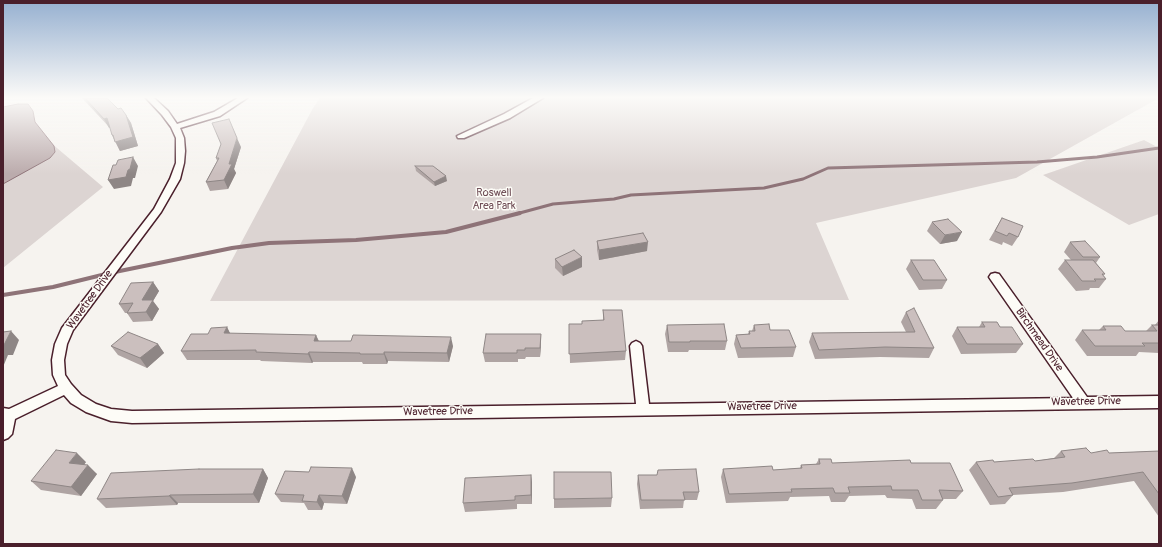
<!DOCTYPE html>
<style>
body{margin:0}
#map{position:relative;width:1162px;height:547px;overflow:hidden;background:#f6f3ef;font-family:Pangolin,sans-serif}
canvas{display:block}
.frame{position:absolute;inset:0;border:4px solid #4a1f2b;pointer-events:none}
</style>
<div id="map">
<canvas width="1162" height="547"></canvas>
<div class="frame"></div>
</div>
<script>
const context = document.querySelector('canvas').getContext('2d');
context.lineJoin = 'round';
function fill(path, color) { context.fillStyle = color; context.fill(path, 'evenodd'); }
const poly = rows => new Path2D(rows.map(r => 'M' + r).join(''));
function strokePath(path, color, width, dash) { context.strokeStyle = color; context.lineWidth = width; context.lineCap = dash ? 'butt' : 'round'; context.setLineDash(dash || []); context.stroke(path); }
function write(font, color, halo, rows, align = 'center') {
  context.font = font + ' Pangolin,sans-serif'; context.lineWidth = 3; context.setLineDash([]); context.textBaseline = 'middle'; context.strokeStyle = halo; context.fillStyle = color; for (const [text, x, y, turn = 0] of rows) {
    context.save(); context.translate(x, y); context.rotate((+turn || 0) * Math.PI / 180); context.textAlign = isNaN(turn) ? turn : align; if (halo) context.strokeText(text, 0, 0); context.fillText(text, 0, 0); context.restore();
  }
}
fill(poly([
 [320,98,1159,98,1016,178,816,223,849,300,210,301,313,108],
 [11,109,103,187,3,268,3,113],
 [1144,140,1159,148,1159,214,1129,225,1043,175]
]), '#dcd4d2');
const water = poly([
 [18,104,28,104,33,111,35,122,54,146,55,152,50,158,3,184,3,107,18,104]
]);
fill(water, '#bbabac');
strokePath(water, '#8e7378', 1);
strokePath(poly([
 [516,214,553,204,614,199,631,195,764,188,803,179,828,168,1037,162,1097,157,1159,148]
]), '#8e7378', 3);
strokePath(poly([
 [3,295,53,287,110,273,232,248,269,243,356,240,446,232,520,213]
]), '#8e7378', 4);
const street = poly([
 [146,98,154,98,168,111,177,124,214,112,238,98,247,98,220,116,180,128,184,138,185,151,184,163,180,179,161,212,73,330,67,344,64,360,65,375,71,384,81,395,96,404,111,409,132,411,636,404,630,346,632,343,636,341,640,343,642,346,649,404,1073,398,991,280,989,277,991,274,995,273,999,274,1087,397,1159,396,1159,408,132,423,111,421,86,412,71,403,64,395,15,419,12,434,8,438,3,440,3,408,9,409,58,386,53,375,52,360,55,344,62,328,154,209,170,179,176,163,176,138,171,127,162,115,146,98],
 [533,98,543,98,510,118,464,138,458,138,457,136,504,114,533,98]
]);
strokePath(street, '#4a1f2b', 3);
fill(street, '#fdfcf7');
fill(poly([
 [82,98,107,98,118,109,126,115,131,123,138,146,120,151,112,135,110,128],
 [241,147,234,169,236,173,228,189,210,191,206,182,217,161,216,158],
 [415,166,447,181,435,186,416,171],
 [1002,218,1018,237,1012,246,1003,242,1002,245,989,240],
 [932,222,957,241,940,244,927,231],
 [597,241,647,251,599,260,597,250],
 [1070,242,1100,257,1096,263,1105,274,1103,275,1106,279,1099,288,1090,288,1089,290,1076,291,1058,269,1065,260,1071,260,1064,252],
 [555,259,582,267,563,276,555,268],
 [911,260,947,280,942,289,919,290,906,269],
 [153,282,159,291,153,301,159,309,152,321,133,322,127,313,125,313,119,304],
 [603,310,626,351,625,360,570,363,569,324,582,324,603,320],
 [906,312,934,348,929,358,880,357,815,359,809,342,812,333,906,332,901,322],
 [1159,320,1159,353,1139,352,1136,356,1087,356,1075,340,1082,330,1099,330,1103,326,1125,331,1146,331,1152,325,1155,325],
 [982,322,1000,327,1023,344,1016,353,961,354,952,336,957,327,979,327],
 [667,325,727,341,725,350,689,350,688,352,668,352,665,334],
 [754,325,770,330,796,347,793,357,738,358,734,344,736,335,748,334,749,331,752,331],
 [227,327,230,334,316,335,319,341,453,346,449,362,388,361,387,364,363,364,362,362,313,362,312,363,261,361,260,360,187,360,181,351,208,334],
 [541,334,541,344,540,357,526,357,525,359,518,359,518,362,485,362,483,353],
 [158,344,164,353,147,368,118,355,111,346],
 [1061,451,1091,453,1109,453,1159,451,1159,517,1134,481,1063,492,1013,495,1005,504,990,505,969,470,976,462,994,462,1035,461,1054,458],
 [819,459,832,463,911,463,963,491,956,499,942,499,943,500,936,509,916,509,912,499,887,498,885,495,849,496,845,502,831,502,829,496,790,497,788,501,726,503,721,477,723,469,773,470,800,468,801,465,816,464],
 [86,462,84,465,97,474,81,496,41,490,31,481],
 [263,469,268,478,259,503,178,503,177,505,106,508,97,499],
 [531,475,532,483,532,504,517,504,517,509,465,512,463,503],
 [638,475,699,492,697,500,684,500,683,508,640,509,637,484],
 [356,477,347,504,324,503,322,510,308,510,304,503,281,502,275,494],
 [612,498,611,507,554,508,554,499]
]), '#afa4a3');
fill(poly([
 [126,115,131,123,138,146,120,151,112,135],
 [107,118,112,127,109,128,104,119],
 [237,138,241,147,234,169,236,173,228,189,224,180],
 [133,157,138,166,135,178,133,178,131,186,114,189,108,180,128,170],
 [446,176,447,181,435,186,434,182],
 [962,232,957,241,940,244,945,235],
 [648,242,647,251,599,260,599,250],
 [582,257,582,267,563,276,562,267],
 [153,282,159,291,153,301,159,309,152,321,146,312,142,300],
 [227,327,232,337,224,333],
 [11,331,19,340,13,355,8,355,3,367,3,345],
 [541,334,541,344,540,357,540,348],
 [316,335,320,345,314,341],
 [451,337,453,346,449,362,447,353],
 [158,344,164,353,147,368,140,358],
 [309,352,313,362,312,363,308,354],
 [384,352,388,361,387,364,384,354],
 [77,453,86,462,78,472,69,463],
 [88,465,97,474,81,496,71,487],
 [352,468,356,477,347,504,342,496],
 [263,469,268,478,259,503,253,494],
 [531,475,532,483,532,504,531,495],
 [170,495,178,503,177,505,169,496],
 [319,495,324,503,322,510,317,502]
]), '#8e8685');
const building = poly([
 [85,98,107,98,118,109,121,108,126,115,133,137,115,142,113,135,112,135,107,118,104,119,85,98],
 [229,119,237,138,229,164,232,164,224,180,206,182,219,158,216,158,221,144,212,123,229,119],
 [133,157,130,169,128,170,126,177,108,180,113,165,116,165,118,160,133,157],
 [415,166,433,166,446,176,434,182,415,166],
 [1002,218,1023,226,1018,237,1009,233,1007,236,995,231,1002,218],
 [948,219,962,232,945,235,932,222,948,219],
 [643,233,648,242,599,250,597,241,643,233],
 [1085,241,1100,257,1083,257,1070,242,1085,241],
 [574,250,582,257,562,267,555,259,574,250],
 [911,260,934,260,947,280,923,280,911,260],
 [1065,260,1093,260,1105,274,1102,274,1106,279,1094,279,1096,281,1082,281,1065,260],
 [153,282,142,300,153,300,146,312,127,313,133,303,119,304,131,283,153,282],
 [914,308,934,348,885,347,819,350,812,333,915,332,906,312,914,308],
 [603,310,622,310,626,351,569,354,569,324,582,324,582,321,604,320,603,310],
 [982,322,997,322,1000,327,1012,327,1023,344,967,344,957,327,985,327,982,322],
 [724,324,727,341,690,341,690,342,669,342,667,325,724,324],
 [769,324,770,330,789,330,796,347,741,348,736,335,750,334,749,331,755,331,754,325,769,324],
 [1152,325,1159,325,1159,343,1142,343,1145,346,1095,346,1082,330,1106,330,1103,326,1121,326,1125,331,1157,331,1152,325],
 [227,327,224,333,316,335,314,341,351,341,353,335,451,337,447,353,384,352,384,354,360,354,360,353,309,352,308,354,256,352,256,350,181,351,191,334,208,334,211,328,227,327],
 [11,331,4,345,3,345,3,332,11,331],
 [128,332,158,344,140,358,111,346,128,332],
 [486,334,541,334,540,348,525,348,525,350,517,350,517,353,483,353,486,334],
 [1086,448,1091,453,1107,450,1109,453,1159,451,1159,494,1143,472,1072,483,1009,488,1013,495,998,497,976,462,993,460,994,462,1033,459,1035,461,1065,457,1061,451,1086,448],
 [56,450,77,453,69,463,88,465,71,487,31,481,56,450],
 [819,459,831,459,832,463,910,460,911,463,950,463,963,491,939,490,943,500,922,500,918,490,892,490,891,486,848,487,850,493,835,493,833,488,791,489,792,492,729,494,723,469,772,466,773,470,802,468,801,465,820,464,819,459],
 [311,467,352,468,342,496,319,495,317,502,302,501,304,495,275,494,285,471,309,472,311,467],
 [199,469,263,469,253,494,170,495,169,496,97,499,111,473,199,469],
 [696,469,699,492,683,492,685,500,641,500,638,475,657,475,658,470,696,469],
 [554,472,611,472,612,498,554,499,554,472],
 [531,475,531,495,515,496,515,500,463,503,465,478,531,475]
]);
fill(building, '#cbbfbe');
strokePath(building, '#8e8685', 1);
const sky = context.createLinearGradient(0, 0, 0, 174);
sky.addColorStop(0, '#96b0d0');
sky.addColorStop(0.56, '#fbfaf8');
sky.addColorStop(1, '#fbfaf800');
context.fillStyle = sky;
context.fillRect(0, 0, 1162, 174);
write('11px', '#6e4c55', '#fdfcf7', [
 ["Roswell",494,193],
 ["Area Park",494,206]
]);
write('11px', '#4a1f2b', '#fdfcf7', [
 ["Wavetree Drive",90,300,-54],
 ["Birchmead Drive",1039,340,55],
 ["Wavetree Drive",1086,402,-1],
 ["Wavetree Drive",762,407,-1],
 ["Wavetree Drive",438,412,-1]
]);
</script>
